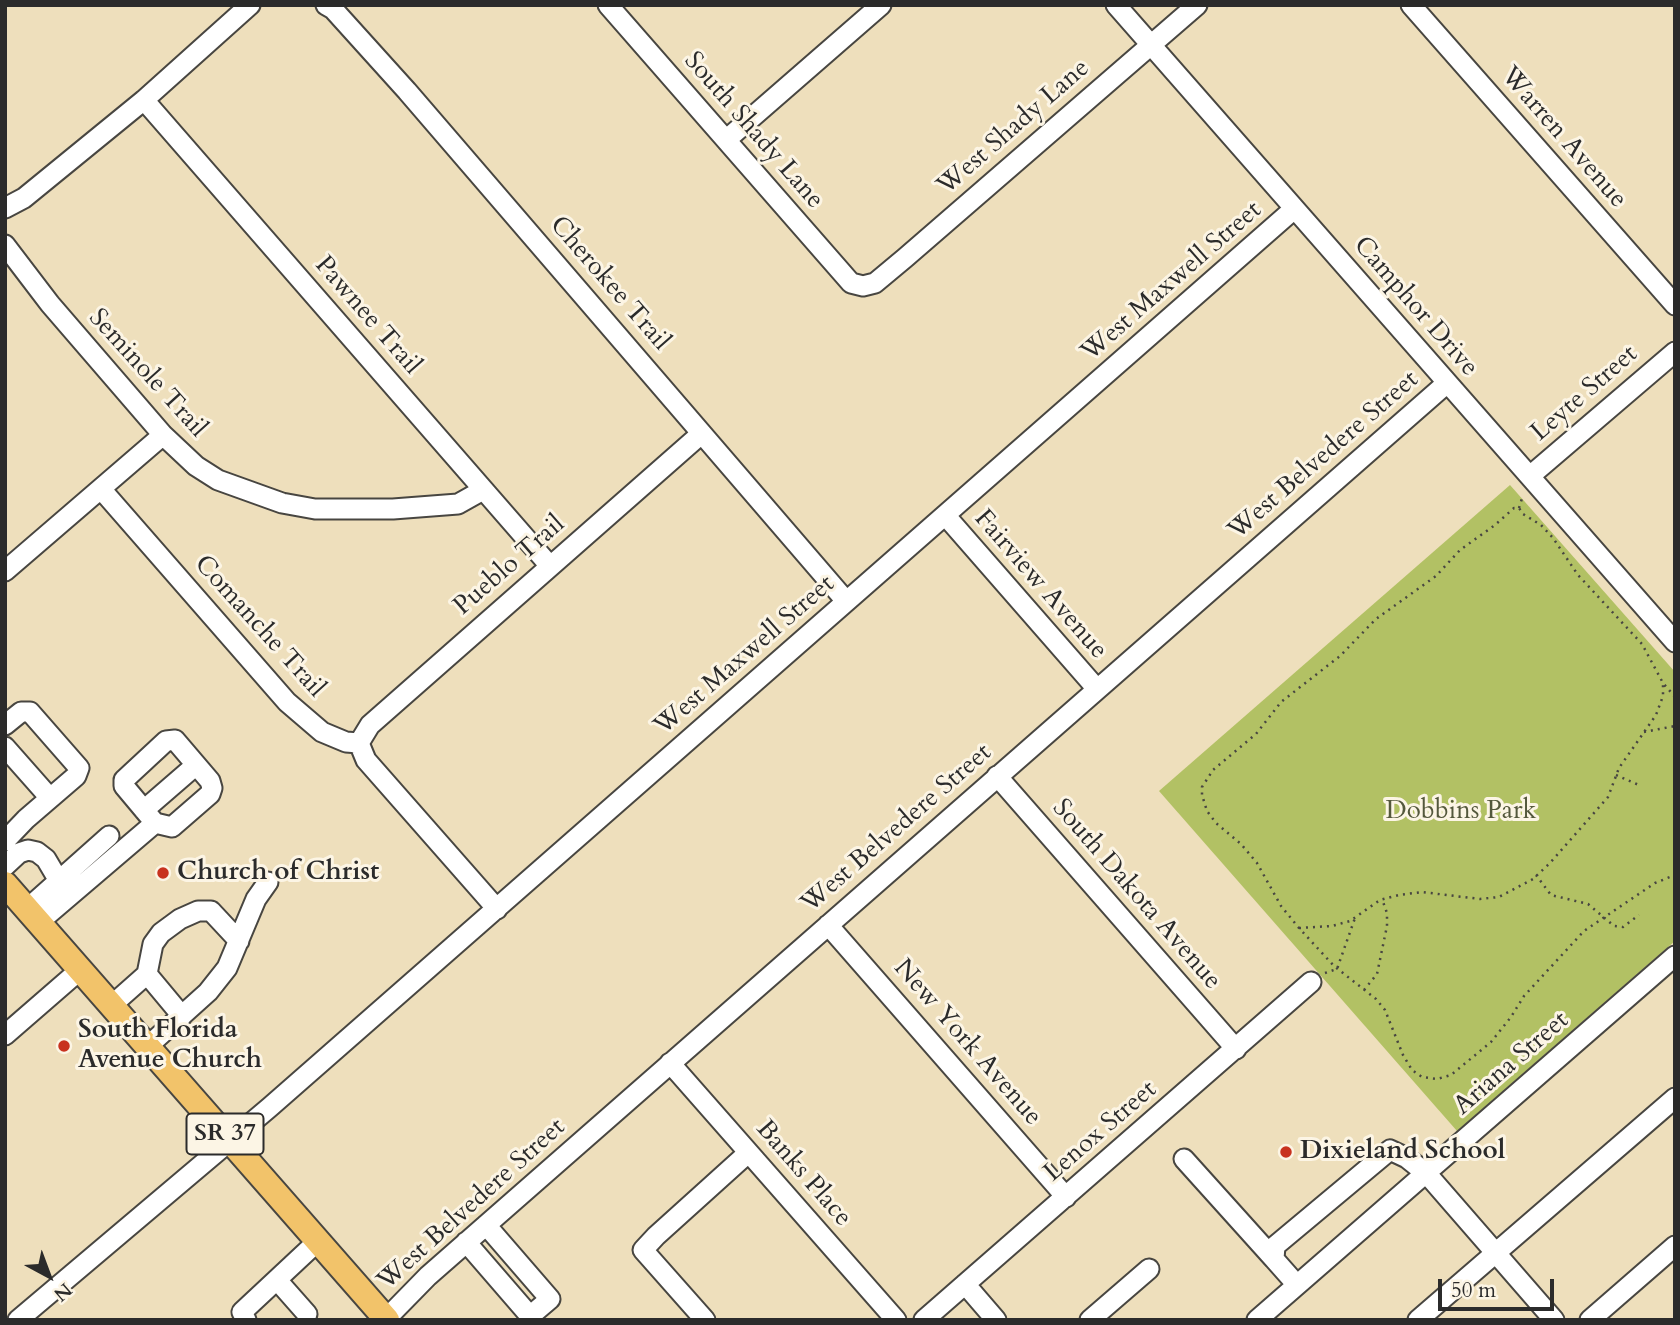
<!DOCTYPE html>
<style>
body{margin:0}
#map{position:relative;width:1680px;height:1325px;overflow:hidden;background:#eedfbc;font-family:Cardo,serif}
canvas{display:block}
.frame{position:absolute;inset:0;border:7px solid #2b2b2b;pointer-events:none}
.north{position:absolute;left:14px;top:1241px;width:70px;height:70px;-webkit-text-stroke:5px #fcf5e5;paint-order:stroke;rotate:139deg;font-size:19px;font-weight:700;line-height:28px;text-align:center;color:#2b2b2b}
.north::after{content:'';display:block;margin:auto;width:24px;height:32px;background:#2b2b2b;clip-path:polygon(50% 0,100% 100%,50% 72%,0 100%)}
.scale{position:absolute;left:1438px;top:1279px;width:116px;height:32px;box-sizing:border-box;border:4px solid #2b2b2b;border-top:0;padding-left:9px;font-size:21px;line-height:24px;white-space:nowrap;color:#2b2b2b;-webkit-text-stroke:5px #fcf5e5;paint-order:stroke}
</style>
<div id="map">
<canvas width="1680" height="1325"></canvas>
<div class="frame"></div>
<div class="north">N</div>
<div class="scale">50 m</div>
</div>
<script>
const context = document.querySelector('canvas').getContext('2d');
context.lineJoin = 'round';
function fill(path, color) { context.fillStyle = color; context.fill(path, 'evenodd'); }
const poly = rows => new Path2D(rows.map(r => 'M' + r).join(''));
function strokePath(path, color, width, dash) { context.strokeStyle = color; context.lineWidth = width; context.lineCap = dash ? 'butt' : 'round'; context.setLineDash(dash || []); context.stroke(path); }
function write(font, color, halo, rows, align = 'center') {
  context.font = font + ' Cardo,serif'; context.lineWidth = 6; context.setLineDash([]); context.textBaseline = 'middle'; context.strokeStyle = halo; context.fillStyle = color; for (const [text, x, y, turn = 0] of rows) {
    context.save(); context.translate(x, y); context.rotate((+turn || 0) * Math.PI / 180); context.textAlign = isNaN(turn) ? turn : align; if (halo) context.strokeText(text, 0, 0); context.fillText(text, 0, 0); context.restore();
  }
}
fill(poly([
 [1510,485,1675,672,1675,941,1457,1131,1159,791]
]), '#b2c164');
const minor = poly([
 [326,5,333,9,407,91,846,601],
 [608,5,851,283,863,286,875,283,905,258,1197,5],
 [1116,5,1675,642],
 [1411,5,1675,305],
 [144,100,550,566],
 [726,140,881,5],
 [5,208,24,198,144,100,250,5],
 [5,245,50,304,163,435,196,466,218,480,282,503,315,509,393,509,458,504,483,490],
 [1530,476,1675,352],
 [101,489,287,702,322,732,346,742,359,743],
 [945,515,1097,689],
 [5,571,163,435],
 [5,725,21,712,30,712,79,768,76,776,26,819,5,841],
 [175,740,210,781,212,788,210,794,172,827,155,823,124,786,124,780,166,741,175,740],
 [359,743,370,725,701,434],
 [359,743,366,760,497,909],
 [5,747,50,798],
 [997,776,1236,1049],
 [144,810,196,765],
 [5,866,19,853,28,850,37,852,46,859,59,881],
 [27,909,109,836],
 [39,922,155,823],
 [828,925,1066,1197],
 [147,974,182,1016],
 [112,1005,147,974,153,944,161,933,180,919,198,911,211,911,239,941],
 [5,1035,81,969],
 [148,1046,208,992,227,968,256,899,268,882],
 [670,1063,896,1320],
 [1184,1159,1274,1259],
 [466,1242,530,1316,550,1299,486,1225],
 [277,1280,307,1314],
 [965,1284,996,1320],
 [1297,1285,1274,1259,1275,1246,1390,1150,1407,1158,1427,1174,1554,1320],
 [18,1320,270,1107,1294,209],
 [246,1320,242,1312,318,1241],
 [385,1320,428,1276,1447,383],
 [705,1320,643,1250,656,1236,748,1153],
 [924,1320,1311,982],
 [1090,1320,1149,1269],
 [1257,1320,1675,956],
 [1418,1320,1675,1098],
 [1590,1320,1675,1246]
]);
const major = poly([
 [5,884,387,1320]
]);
strokePath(minor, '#484641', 23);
strokePath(major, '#484641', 28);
strokePath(poly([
 [1519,508,1523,495],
 [1675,697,1663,683,1642,644,1578,575,1553,538,1541,525,1523,514,1519,508,1514,508,1495,525,1460,550,1436,576,1376,619,1340,656,1281,702,1256,734,1213,770,1202,787,1202,795,1207,811,1216,823,1241,844,1257,863,1281,906,1299,928,1334,966,1376,999,1385,1010,1403,1055,1412,1070,1422,1077,1437,1079,1451,1075,1468,1061,1491,1042,1511,1017,1524,996,1584,931,1655,883,1675,875],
 [1644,732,1675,726],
 [1616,775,1641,786],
 [1536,875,1551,895,1588,904,1614,926,1623,927,1639,915],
 [1299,928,1332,926,1350,921,1380,900,1399,895,1422,892,1480,899,1499,897,1533,879,1550,863,1608,797,1619,768,1656,715,1663,696,1663,683],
 [1325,973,1337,969,1355,918],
 [1364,990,1377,974,1387,926,1387,913,1382,899]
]), '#484641', 2.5, [2, 5]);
strokePath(minor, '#fff', 19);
strokePath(major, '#f2c36a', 24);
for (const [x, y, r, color] of [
 [163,873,7,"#c8321e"],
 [64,1046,7,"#c8321e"],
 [1286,1152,7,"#c8321e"]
]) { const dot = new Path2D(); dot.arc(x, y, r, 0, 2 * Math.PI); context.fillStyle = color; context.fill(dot); strokePath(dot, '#fcf5e5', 2.5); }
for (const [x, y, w] of [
 [225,1134,77]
]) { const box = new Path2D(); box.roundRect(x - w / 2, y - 20.5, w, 41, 5); context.fillStyle = '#fcf5e5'; context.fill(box); strokePath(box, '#2b2b2b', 2); }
write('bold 24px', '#2b2b2b', null, [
 ["SR 37",225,1134]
]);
write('26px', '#2b2b2b', '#fcf5e5', [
 ["West Shady Lane",1014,128,-41],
 ["South Shady Lane",753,131,49],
 ["Warren Avenue",1563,138,49],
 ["West Maxwell Street",1172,282,-41],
 ["Cherokee Trail",609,284,49],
 ["Camphor Drive",1415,307,49],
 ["Pawnee Trail",367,316,49],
 ["Seminole Trail",147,374,48],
 ["Leyte Street",1585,394,-41],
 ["West Belvedere Street",1324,456,-41],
 ["Pueblo Trail",510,566,-41],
 ["Fairview Avenue",1040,585,49],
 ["Comanche Trail",259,627,48],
 ["West Maxwell Street",745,656,-41],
 ["West Belvedere Street",897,829,-41],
 ["South Dakota Avenue",1136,895,49],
 ["New York Avenue",967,1043,49],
 ["Ariana Street",1512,1064,-41],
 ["Lenox Street",1101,1132,-41],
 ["Banks Place",803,1174,49],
 ["West Belvedere Street",472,1205,-42]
]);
write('26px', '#54583c', '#fcf5e5', [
 ["Dobbins Park",1461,812]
]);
write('bold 26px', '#2b2b2b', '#fcf5e5', [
 ["Church of Christ",177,873],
 ["South Florida",78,1031],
 ["Avenue Church",78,1061],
 ["Dixieland School",1300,1152]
], 'left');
</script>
